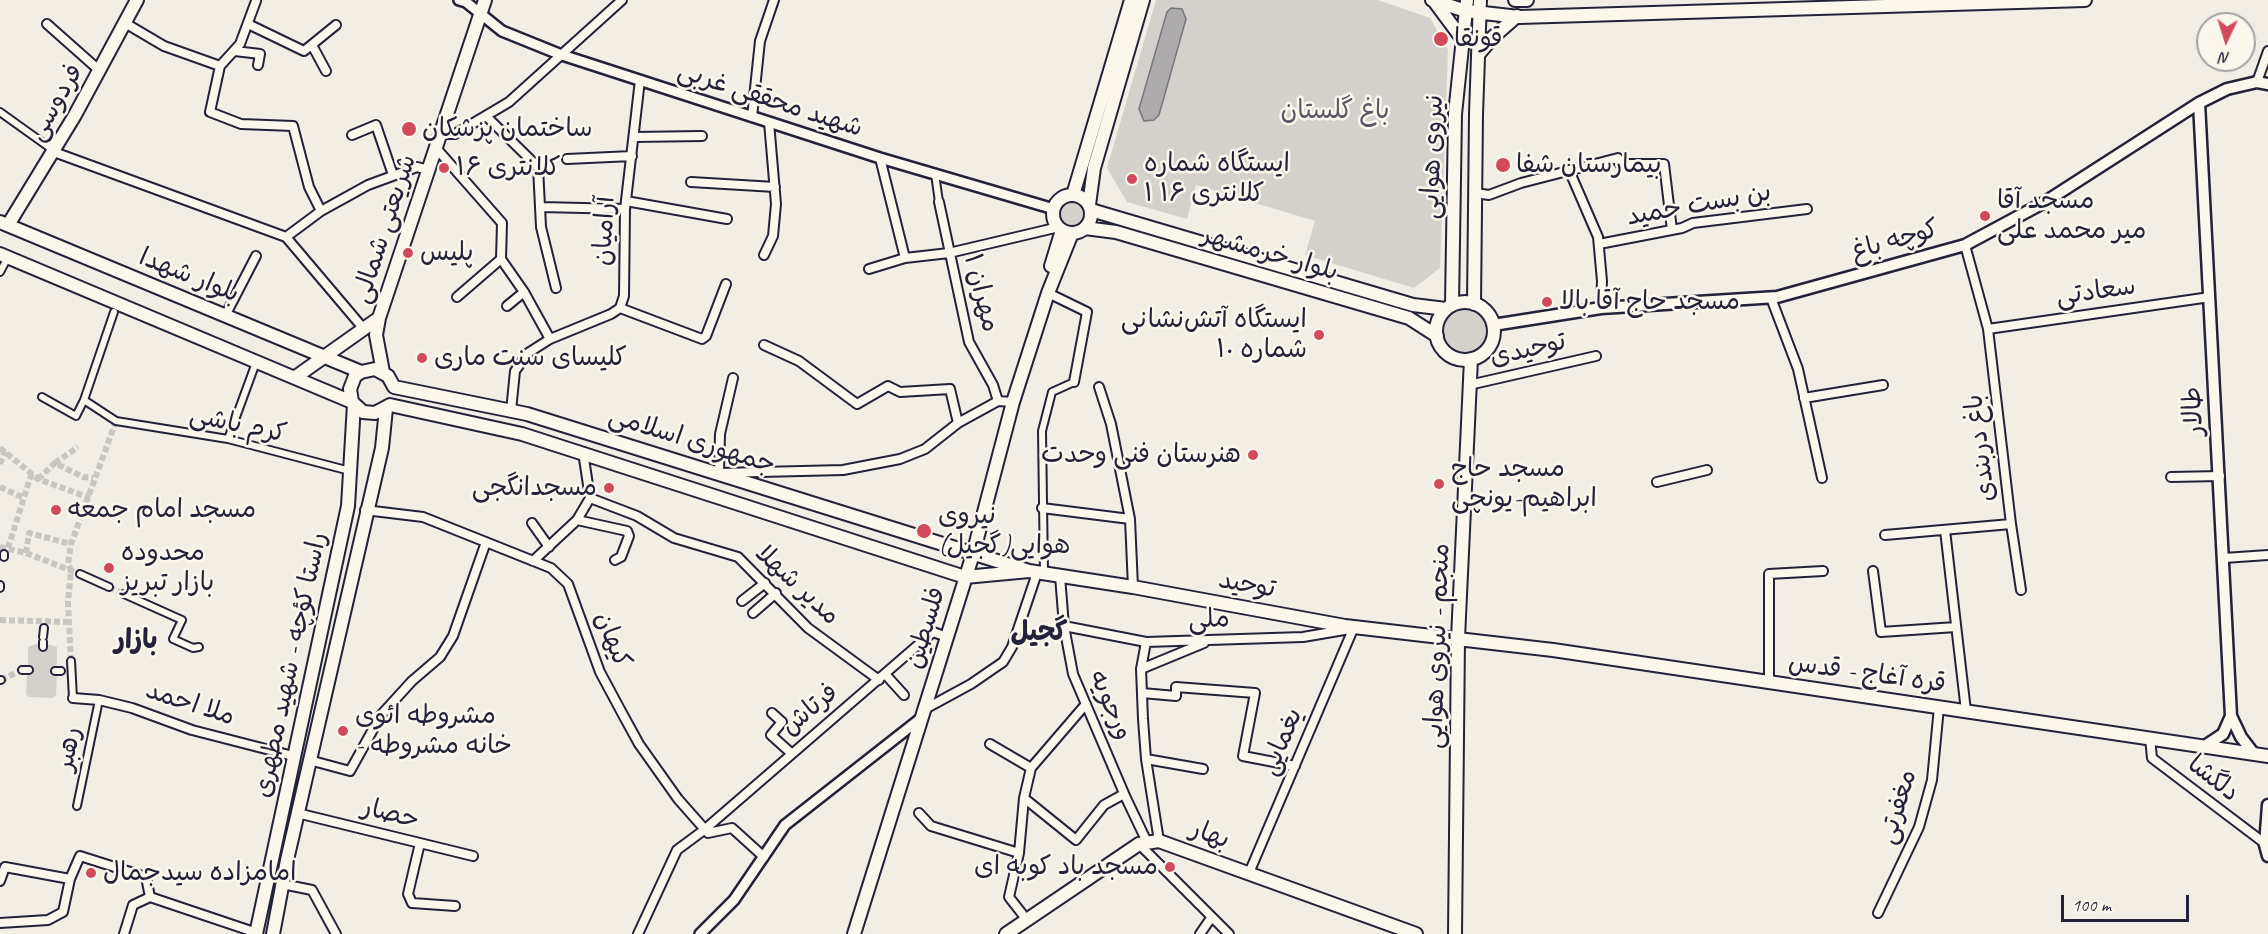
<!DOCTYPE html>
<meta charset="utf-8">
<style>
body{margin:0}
#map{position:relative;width:2268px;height:934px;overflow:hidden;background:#f2eee5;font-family:Caveat,sans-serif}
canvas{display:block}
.north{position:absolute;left:2196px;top:12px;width:60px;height:60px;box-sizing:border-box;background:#fbf7ec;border:2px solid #a4a2a5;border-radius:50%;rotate:184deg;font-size:16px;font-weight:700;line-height:24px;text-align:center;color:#22223b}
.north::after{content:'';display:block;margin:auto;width:21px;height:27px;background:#d1495b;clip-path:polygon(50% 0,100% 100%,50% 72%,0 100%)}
.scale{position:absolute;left:2061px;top:895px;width:128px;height:27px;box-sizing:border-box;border:3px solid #22223b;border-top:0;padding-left:8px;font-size:18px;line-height:21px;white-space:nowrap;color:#22223b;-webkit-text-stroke:4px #fbf7ec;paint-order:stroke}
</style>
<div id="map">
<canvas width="2268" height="934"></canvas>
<div class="north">N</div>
<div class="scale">100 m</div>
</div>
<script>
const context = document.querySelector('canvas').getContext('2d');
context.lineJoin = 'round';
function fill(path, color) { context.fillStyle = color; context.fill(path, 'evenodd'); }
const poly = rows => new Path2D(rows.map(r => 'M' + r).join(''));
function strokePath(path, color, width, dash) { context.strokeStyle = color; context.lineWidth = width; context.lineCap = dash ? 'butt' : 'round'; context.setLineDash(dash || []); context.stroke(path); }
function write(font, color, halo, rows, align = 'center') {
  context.font = font + ' Caveat,"Playpen Sans Arabic",sans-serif'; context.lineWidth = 5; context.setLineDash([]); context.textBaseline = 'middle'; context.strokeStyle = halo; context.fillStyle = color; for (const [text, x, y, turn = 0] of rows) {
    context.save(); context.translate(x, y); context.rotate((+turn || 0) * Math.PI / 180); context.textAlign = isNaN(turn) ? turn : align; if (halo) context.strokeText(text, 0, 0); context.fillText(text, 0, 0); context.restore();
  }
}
fill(poly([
 [1156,0,1378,0,1430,18,1448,50,1440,268,1414,288,1305,255,1315,221,1196,185,1187,219,1127,202,1107,168],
 '1061 214a11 11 0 1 1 22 0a11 11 0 1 1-22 0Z',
 '1441 331a23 23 0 1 1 46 0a23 23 0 1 1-46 0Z',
 [41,642,57,647,57,666,61,669,61,673,57,676,56,695,53,698,29,697,26,694,27,675,22,672,22,668,28,665,28,647]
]), '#d4d1cc');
const water = poly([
 [1171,8,1182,9,1186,19,1159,115,1154,120,1144,121,1139,109,1167,12,1171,8]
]);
fill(water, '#aeabad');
strokePath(water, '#76747f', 1.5);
strokePath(poly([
 [0,448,38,479,90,498],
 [55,463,78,447],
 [0,464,5,451],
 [38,479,55,463,83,477,93,478],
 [0,487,22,497],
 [0,547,26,553,80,574],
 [8,548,32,472],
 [26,553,29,533,71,544],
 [109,587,124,594],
 [0,620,69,622],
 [71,661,68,602,71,570,68,564,71,544,115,424],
 [1,680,22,670]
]), '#c8c5c3', 6, [6, 3]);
const pedestrian = poly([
 [0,112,53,150],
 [935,174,939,202],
 [0,272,8,257],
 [114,312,84,400,116,421,228,439,350,471],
 [42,397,76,416,84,400],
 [228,439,254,368],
 [4,557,4,554],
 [1044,573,1042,431,1052,392,1074,382],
 [80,574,109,587],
 [0,588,0,585],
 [124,594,182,620,173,639,193,648,199,647],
 [43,637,44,628],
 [43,647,43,642],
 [71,661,73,698],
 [22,670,29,670],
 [55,671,61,671],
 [0,680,1,680],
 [77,806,99,700]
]);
const minor = poly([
 [256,1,240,44,220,66,210,112,241,124,293,126,309,187,321,211],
 [125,23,164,46,220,66],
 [47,24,100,71],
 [248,24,304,51,336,25],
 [312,45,326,71],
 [235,51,260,54,258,65],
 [2257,82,2268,51],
 [486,116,538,167,541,227,556,288],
 [752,117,760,41,774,0],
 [440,134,455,134,509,102,622,0],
 [352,135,376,125,393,175],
 [634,137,702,136],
 [436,148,502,223,501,259,524,292,550,339],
 [54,152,286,237,363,328],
 [880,158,905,258],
 [567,159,632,156],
 [1569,170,1598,237,1602,281,1601,308],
 [691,182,775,187],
 [1475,193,1489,195,1521,183,1618,158,1620,164,1664,164,1672,230],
 [626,201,727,219],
 [939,202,969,342,993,385,998,401,1013,402],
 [541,207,625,209],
 [286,237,321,211,368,185,417,167,429,170],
 [1599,244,1682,228,1693,223,1807,209],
 [764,255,773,236,776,204,769,122],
 [869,269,905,258,949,253,1059,227],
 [1048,293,1087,312,1074,382],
 [457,297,501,259],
 [1771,298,1798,369,1822,478],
 [507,306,524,292],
 [620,308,702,339,706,336,726,284],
 [225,316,256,256],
 [1988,329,2210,297],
 [764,345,799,361,857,404,888,386,900,392,950,389,958,423],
 [733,378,720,434,719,473,843,470,900,459,925,449,958,423,998,401],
 [1469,385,1596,356],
 [1099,387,1111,424,1130,519,1133,587],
 [1804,398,1883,385],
 [511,411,515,371,528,353,550,339,611,314,620,308,624,296,625,209,640,80],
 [583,452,590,498,637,516,674,538,738,557,808,628,879,680],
 [2171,477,2220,476],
 [1657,482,1707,470],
 [1042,508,1130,519],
 [365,510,423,517,551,568,568,584,600,672,622,713,639,744,678,799,708,833,732,828,764,857],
 [577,520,627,531,629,536,621,557,615,560],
 [532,523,549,547],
 [2011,524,2021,590],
 [1945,530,1966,711],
 [1885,535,2011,524,1988,329,1965,245],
 [2224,558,2268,555],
 [533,561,577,520,590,498],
 [1873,571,1881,632,1956,627],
 [1060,576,1064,626,1073,674,1126,798,1147,842],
 [742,601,765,583],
 [753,613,776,593],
 [1064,626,1146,642,1303,637,1350,629],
 [1146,642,1141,669,1143,719,1146,759,1159,841],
 [1141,669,1204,643],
 [885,674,904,695],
 [1769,682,1769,574,1823,571],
 [1142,693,1176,696,1176,687,1255,693,1243,756,1295,766],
 [73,698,99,700,132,708,192,730,293,756],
 [925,709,971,684,1003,662,1012,647,1037,573],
 [772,713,782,722,771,735,791,753],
 [2150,738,2152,758,2267,845],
 [990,744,1031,768],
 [1146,759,1203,769],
 [309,760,350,771,381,715,412,681,440,657,453,636,486,542],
 [1024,798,1076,840,1104,805,1124,794],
 [297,813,473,856],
 [919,813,931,826,1019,853],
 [420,843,408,894,412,903,455,906],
 [1139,844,1229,934],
 [1249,873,1354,627],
 [0,881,5,867,70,879,80,856,146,877,150,897,257,933],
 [282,884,312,890,336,934],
 [1878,913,1919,827,1932,780,1939,707],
 [1027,920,1009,897,1019,853,1024,798,1031,768,1086,704],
 [0,923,48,920,63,912,70,879],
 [124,934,133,905,150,897],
 [638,934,677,850,704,830,933,632,947,637],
 [1200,934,1211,918]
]);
const tertiary = poly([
 [459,0,466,2,502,31,559,54,880,158,1054,209],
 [700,934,734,900,785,825,920,719]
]);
const secondary = poly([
 [2199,103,2231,716],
 [1493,325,1601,308,1777,297,1965,245,2045,202,2199,103,2227,89,2257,82,2268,84],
 [2205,746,2223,734,2231,716,2241,737,2254,754],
 [2268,805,2265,845,2268,856]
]);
const primary = poly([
 [1432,0,1466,11,1519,17,2085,0],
 [1515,0,1527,0],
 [1434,1,1463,40],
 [1478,55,1493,37,1517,16],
 [1073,195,1131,0],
 '1053 214a19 19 0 1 1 38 0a19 19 0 1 1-38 0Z',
 [1089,205,1094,168,1143,0],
 [1091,210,1413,305,1446,309],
 [0,222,361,372],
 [8,225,75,115,137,0],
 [1085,228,1116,232,1409,318,1437,336],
 [0,254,352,402],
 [1051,266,1062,230],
 '1436 331a29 29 0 1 1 58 0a29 29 0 1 1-58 0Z',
 [1474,304,1476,114,1480,0],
 [1452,305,1455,114,1467,0],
 [383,372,376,335,379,318,485,0],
 [297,376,379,318],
 [1029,571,965,577,522,434,390,405,375,413,363,412,352,402,350,389,355,376,361,372,375,369,388,376,394,387,527,414,1029,571,1133,587,1345,626,1553,650,2268,756],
 [256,934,348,506,354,404],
 [273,934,287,860,382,448,386,409],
 [854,934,973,554,1013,402,1048,293,1072,233],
 [1006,934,1139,844,1159,841,1416,934],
 [1455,934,1458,638,1471,359]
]);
strokePath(pedestrian, '#22223b', 10);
strokePath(minor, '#22223b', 12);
strokePath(tertiary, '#22223b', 14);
strokePath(secondary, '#22223b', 15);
strokePath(primary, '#22223b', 16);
strokePath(pedestrian, '#fbf7ec', 6);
strokePath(minor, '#fbf7ec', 8);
strokePath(tertiary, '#fbf7ec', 9);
strokePath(secondary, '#fbf7ec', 10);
strokePath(primary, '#fbf7ec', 12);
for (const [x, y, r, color] of [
 [1441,39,8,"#d1495b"],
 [409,129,8,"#d1495b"],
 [1503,165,8,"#d1495b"],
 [444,168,6,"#d1495b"],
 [1132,179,6,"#d1495b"],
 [1985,216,6,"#d1495b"],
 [408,253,6,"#d1495b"],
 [1547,302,6,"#d1495b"],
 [1319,335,6,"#d1495b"],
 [422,358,6,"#d1495b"],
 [1253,455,6,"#d1495b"],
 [1439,484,6,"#d1495b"],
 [609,488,6,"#d1495b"],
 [56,510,6,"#d1495b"],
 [924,531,8,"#d1495b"],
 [109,568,6,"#d1495b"],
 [343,731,6,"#d1495b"],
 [1170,867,6,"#d1495b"],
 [91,873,6,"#d1495b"]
]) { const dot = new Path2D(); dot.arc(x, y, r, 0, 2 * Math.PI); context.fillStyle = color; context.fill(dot); strokePath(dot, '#fbf7ec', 2); }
write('26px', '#22223b', '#fbf7ec', [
 ["قونقا",1454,39],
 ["ساختمان پزشکان",422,129],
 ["ایستگاه شماره",1144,164],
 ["۱ کلانتری ۱۶",1144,194],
 ["بیمارستان شفا",1516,165],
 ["کلانتری ۱۶",456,168],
 ["مسجد آقا",1997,201],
 ["میر محمد علی",1997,231],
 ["پلیس",420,253],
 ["مسجد حاج آقا بالا",1559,302],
 ["ایستگاه آتش‌نشانی",1307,320,"right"],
 ["شماره ۱۰",1307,350,"right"],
 ["کلیسای سنت ماری",434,358],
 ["هنرستان فنی وحدت",1241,455,"right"],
 ["مسجد حاج",1451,469],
 ["ابراهیم-یونچی",1451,499],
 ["مسجدانگجی",597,488,"right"],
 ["مسجد امام جمعه",68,510],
 ["نیروی",938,516],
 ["هوایی(گجیل)",938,546],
 ["محدوده",121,553],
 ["بازار تبریز",121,583],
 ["مشروطه ائوی",355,716],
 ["- خانه مشروطه",355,746],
 ["مسجد باد کوبه ای",1158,867,"right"],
 ["امامزاده سیدجمال",103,873]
], 'left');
write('26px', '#22223b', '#fbf7ec', [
 ["شهید محققی غربی",770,100,18],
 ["فردوسی",56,103,-60],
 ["نیروی هوایی",1433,157,-88],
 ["بن بست حمید",1699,205,-10],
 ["شریعتی شمالی",385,229,-72],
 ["آرامیان",605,231,-87],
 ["کوچه باغ",1895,241,-16],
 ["بلوار خرمشهر",1270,254,16],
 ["بلوار شهدا",189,276,22],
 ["سعادتی",2096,292,-8],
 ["مهران ۱",981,293,76],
 ["توحیدی",1528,350,-13],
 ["طالار",2194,411,-93],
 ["کرم باشی",238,425,12],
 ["جمهوری اسلامی",692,441,17],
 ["باغ دربندی",1981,448,-97],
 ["مدیر شهلا",797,585,43],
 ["توحید",1247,585,10],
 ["ملی",1209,620,-2],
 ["فلسطین",926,628,-73],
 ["کیهان",612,640,68],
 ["منجم - نیروی هوایی",1438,646,-88],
 ["راستا کؤچه - شهید مطهری",291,665,-78],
 ["قره آغاج - قدس",1867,674,8],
 ["ملا احمد",190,704,18],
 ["ورجویه",1110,705,67],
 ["فرتاش",810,710,-40],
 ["یغمایی",1282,742,-67],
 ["رهبر",69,749,-79],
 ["دلگشا",2213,779,38],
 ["مغفرتی",1898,807,-73],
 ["حصار",390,814,14],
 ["بهار",1210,835,20]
]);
write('26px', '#575766', '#fbf7ec', [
 ["باغ گلستان",1335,111]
]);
write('bold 27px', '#22223b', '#fbf7ec', [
 ["گجیل",1039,633],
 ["بازار",136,641]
]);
</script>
